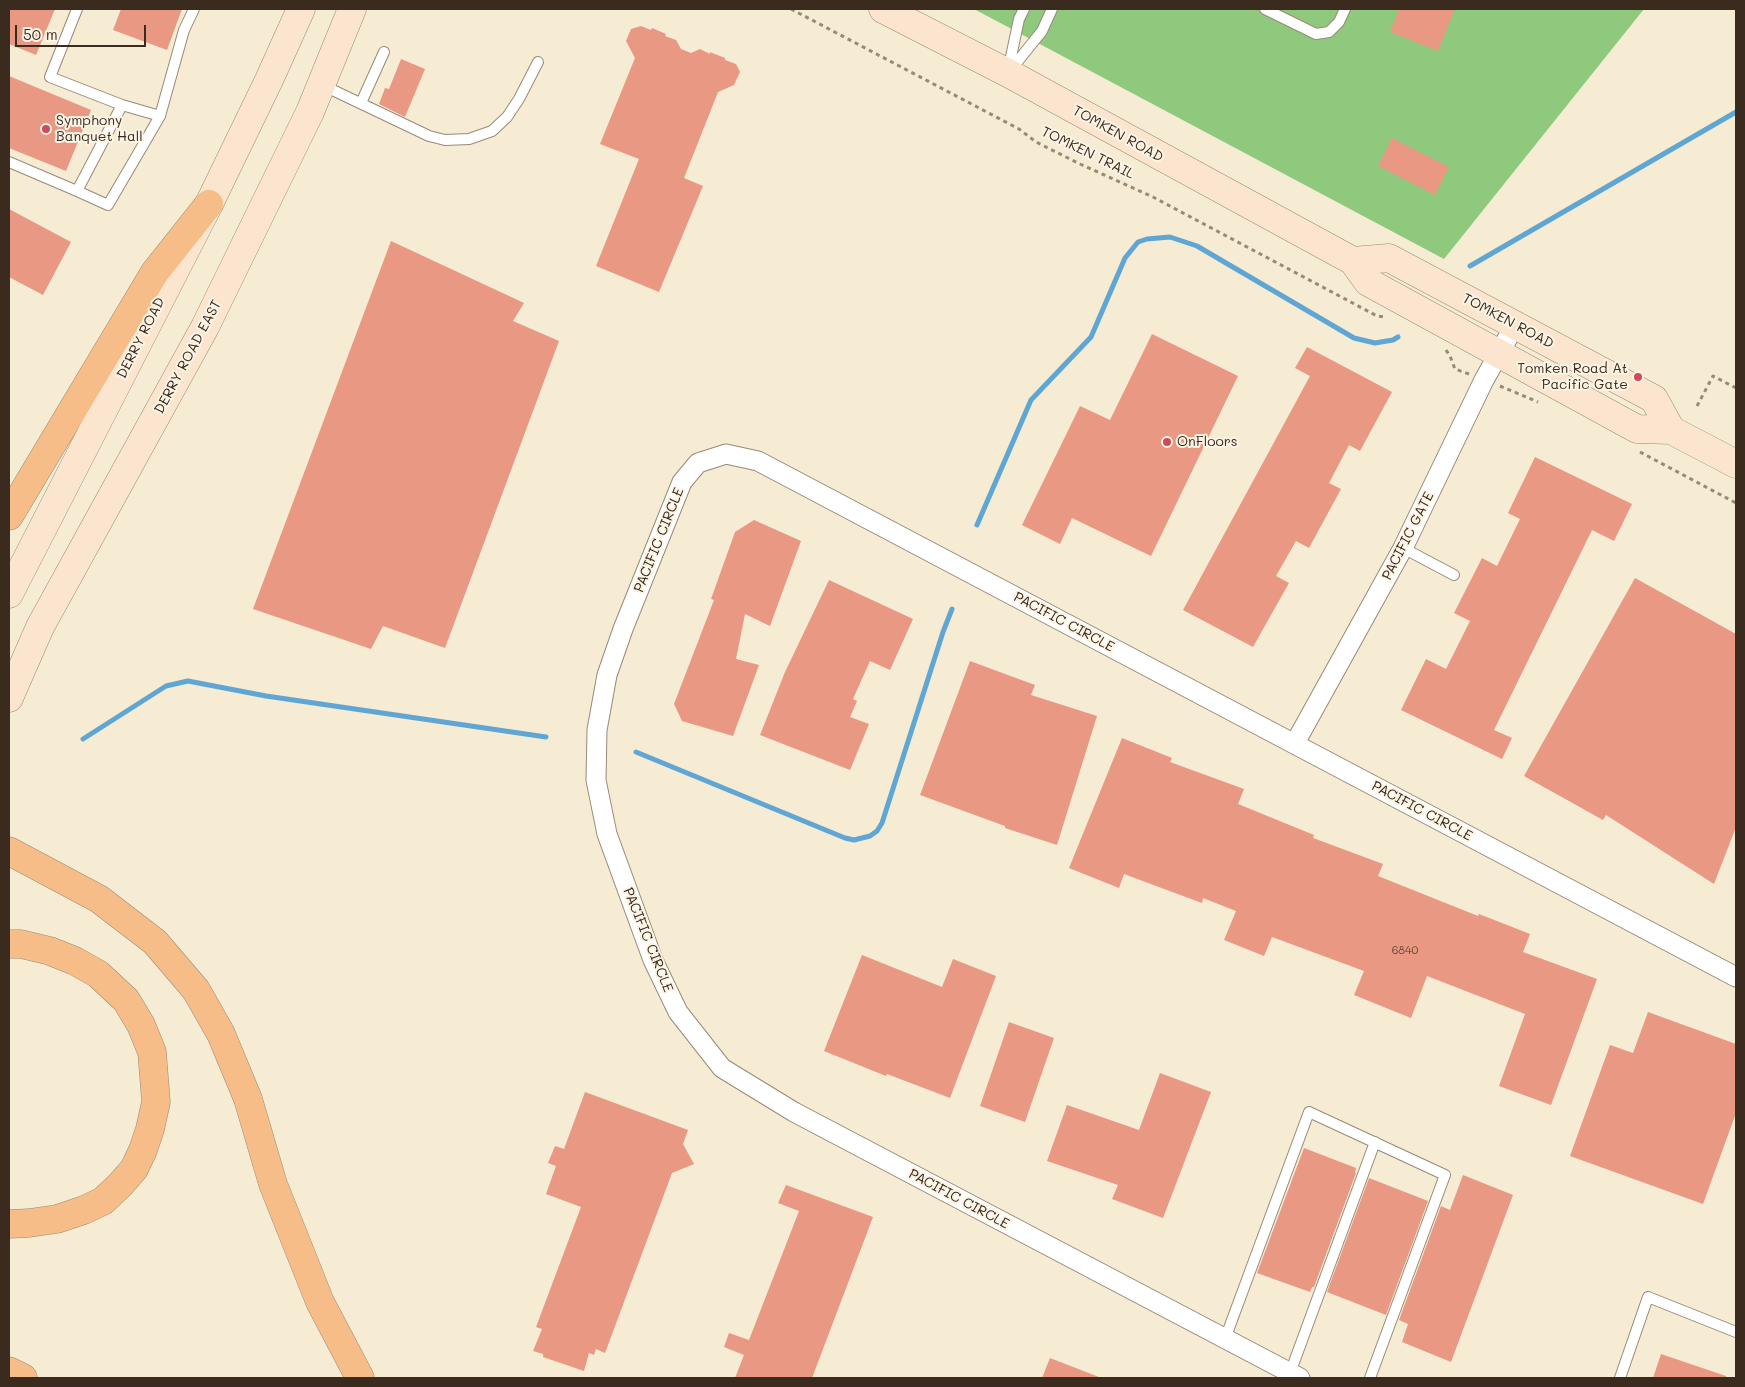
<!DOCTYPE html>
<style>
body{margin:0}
#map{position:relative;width:1745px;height:1387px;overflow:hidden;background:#f6ebd3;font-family:Mali,sans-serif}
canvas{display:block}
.frame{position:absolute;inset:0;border:10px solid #3b2a1e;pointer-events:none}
.scale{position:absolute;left:15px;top:25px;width:131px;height:22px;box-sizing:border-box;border:2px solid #3b2a1e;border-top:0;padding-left:6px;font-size:15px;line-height:18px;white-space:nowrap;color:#3b2a1e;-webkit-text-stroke:4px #fcf5e5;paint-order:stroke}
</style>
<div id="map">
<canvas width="1745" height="1387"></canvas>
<div class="frame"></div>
<div class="scale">50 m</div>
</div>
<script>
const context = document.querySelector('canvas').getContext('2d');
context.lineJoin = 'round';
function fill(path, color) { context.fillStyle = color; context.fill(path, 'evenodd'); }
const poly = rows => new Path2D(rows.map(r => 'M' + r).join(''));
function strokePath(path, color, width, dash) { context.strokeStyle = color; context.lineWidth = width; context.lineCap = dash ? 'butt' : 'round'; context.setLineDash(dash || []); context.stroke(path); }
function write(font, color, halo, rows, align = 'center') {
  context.font = font + ' Mali,sans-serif'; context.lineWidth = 4; context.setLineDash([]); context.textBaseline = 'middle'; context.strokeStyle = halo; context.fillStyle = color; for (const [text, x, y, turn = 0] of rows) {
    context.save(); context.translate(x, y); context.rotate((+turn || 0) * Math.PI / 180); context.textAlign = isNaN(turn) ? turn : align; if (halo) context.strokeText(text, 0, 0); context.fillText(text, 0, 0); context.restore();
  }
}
fill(poly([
 [974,9,1644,9,1444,259]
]), '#8ec97d');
strokePath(poly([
 [1470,266,1736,112],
 [977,525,1031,400,1091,337,1125,258,1138,242,1147,239,1170,237,1197,246,1354,338,1375,343,1393,340,1398,337],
 [83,739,166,686,188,681,266,696,546,737],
 [636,752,845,838,854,840,870,836,877,831,882,823,943,632,952,609]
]), '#5fa6d5', 5);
fill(poly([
 [9,9,55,9,36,55,9,44],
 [121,9,182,9,167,50,113,30],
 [1399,9,1455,9,1438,51,1390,32],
 [641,26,651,30,652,28,666,34,665,36,676,40,681,49,691,53,700,49,710,54,710,52,725,58,725,60,736,64,740,72,734,85,718,92,684,178,703,186,659,292,596,266,639,159,600,144,635,58,626,41,631,29],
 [401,59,425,69,405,117,379,104,385,88,389,89],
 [9,76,91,110,66,171,9,148],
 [1392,138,1449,167,1435,195,1378,166],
 [9,209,71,242,43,295,9,277],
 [391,241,524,303,513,321,559,341,445,648,383,626,371,649,253,609],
 [1152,334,1238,376,1151,556,1072,518,1060,544,1022,525,1080,406,1110,420],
 [1307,347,1392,392,1360,451,1349,445,1329,483,1341,489,1309,548,1296,541,1276,576,1289,583,1253,647,1183,610,1310,376,1295,368],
 [1535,457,1632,504,1614,541,1592,530,1494,730,1512,738,1502,759,1401,710,1426,659,1446,669,1470,621,1454,613,1482,558,1497,566,1520,519,1508,513],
 [754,520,801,541,770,626,745,614,736,659,759,665,733,736,682,721,674,704,714,600,711,599,735,532],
 [1635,578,1736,634,1736,827,1714,884,1606,815,1603,820,1524,776],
 [829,580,913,619,890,670,870,661,853,699,857,701,850,717,869,724,850,770,760,735,785,672],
 [970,661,1035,685,1031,695,1097,716,1057,845,1005,828,1005,826,920,795],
 [1122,738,1172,758,1170,762,1244,789,1238,804,1314,835,1313,838,1383,864,1378,876,1478,916,1479,914,1530,934,1523,952,1597,979,1551,1105,1499,1086,1525,1014,1427,976,1411,1018,1354,995,1364,971,1272,937,1264,956,1224,940,1236,911,1203,898,1202,903,1124,874,1119,888,1069,868],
 [862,955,942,987,953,959,996,976,950,1098,887,1074,886,1076,824,1051],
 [1648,1012,1736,1044,1736,1113,1703,1204,1570,1156,1610,1045,1633,1053],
 [1009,1022,1054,1038,1025,1122,980,1106],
 [1160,1073,1211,1092,1163,1218,1112,1199,1118,1185,1047,1161,1067,1105,1139,1130],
 [585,1092,688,1130,683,1144,694,1164,672,1173,605,1353,596,1349,594,1355,589,1353,584,1371,543,1357,543,1354,533,1351,542,1329,536,1327,581,1207,546,1194,556,1166,548,1163,555,1146,564,1149],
 [1304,1148,1356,1168,1355,1173,1356,1173,1314,1287,1312,1287,1310,1292,1257,1273],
 [1463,1175,1513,1195,1451,1362,1402,1342,1408,1324,1399,1320,1441,1206,1450,1210],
 [1369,1178,1428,1201,1386,1315,1327,1292],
 [786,1185,873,1217,812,1378,735,1378,744,1355,724,1347,729,1333,749,1340,799,1211,778,1203],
 [1661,1354,1726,1376,1726,1378,1653,1378],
 [1050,1358,1099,1377,1099,1378,1042,1378]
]), '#e99884');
const service = poly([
 [77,9,50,77,122,105,160,116],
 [1265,9,1316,34,1329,32,1339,22,1345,9],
 [1008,71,1019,19,1024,9],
 [1009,72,1042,31,1052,9],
 [322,85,429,136,445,140,469,139,492,131,507,117,519,99,538,62],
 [361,103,384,52],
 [9,162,77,191,122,105],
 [77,191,108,205,160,116,184,30,194,9],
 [1403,548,1454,575],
 [1225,1339,1309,1112,1445,1175,1370,1378],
 [1290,1373,1375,1142],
 [1620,1378,1648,1297,1736,1332]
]);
const minor = poly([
 [1295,743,1403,548,1484,380,1515,325],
 [1300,1378,794,1112,722,1068,678,1012,653,960,607,834,596,780,597,730,607,675,623,629,682,482,698,463,726,454,758,461,1736,977]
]);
const secondary = poly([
 [883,9,1008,73,1353,261,1368,282,1637,429,1671,430,1736,464],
 [1353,261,1389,258,1654,399,1671,430],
 [9,594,209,204,269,80,301,9],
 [9,698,40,627,205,327,310,112,352,9]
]);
const motorway = poly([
 [9,516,155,272,209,204],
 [9,851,99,899,155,942,196,990,221,1034,248,1099,273,1184,320,1302,360,1378],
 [9,944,21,944,50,951,75,961,98,974,126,1000,141,1025,152,1052,156,1102,150,1129,143,1150,134,1169,120,1185,103,1201,84,1210,57,1219,29,1223,9,1224],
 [9,1371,23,1378]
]);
strokePath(service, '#988a78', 12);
strokePath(minor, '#988a78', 21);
strokePath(secondary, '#988a78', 29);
strokePath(motorway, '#988a78', 29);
strokePath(poly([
 [791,9,1019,129,1036,142,1080,164,1153,197,1377,316,1384,317],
 [1446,350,1450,356,1455,369,1469,374],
 [1500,386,1538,402],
 [1697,406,1713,376,1736,388],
 [1640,452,1736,503]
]), '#988a78', 3, [4, 4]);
strokePath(service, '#fff', 10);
strokePath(minor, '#fff', 19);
strokePath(secondary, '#fce5cf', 28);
strokePath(motorway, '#f7bd88', 28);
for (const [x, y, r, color] of [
 [46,129,5,"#d1495b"],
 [1638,377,5,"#d1495b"],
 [1167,442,5,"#d1495b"]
]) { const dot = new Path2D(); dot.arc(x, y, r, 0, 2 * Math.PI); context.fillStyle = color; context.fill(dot); strokePath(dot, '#fcf5e5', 2); }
write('11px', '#664638', null, [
 ["6840",1405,951]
]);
write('14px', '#3b2a1e', '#fcf5e5', [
 ["Symphony",56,121],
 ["Banquet Hall",56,137],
 ["Tomken Road At",1628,369,"right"],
 ["Pacific Gate",1628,385,"right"],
 ["OnFloors",1177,442]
], 'left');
write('14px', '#3b2a1e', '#fcf5e5', [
 ["TOMKEN ROAD",1118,134,29],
 ["TOMKEN TRAIL",1088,153,26],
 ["TOMKEN ROAD",1508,321,28],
 ["DERRY ROAD",141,338,-63],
 ["DERRY ROAD EAST",188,357,-62],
 ["PACIFIC GATE",1408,536,-63],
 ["PACIFIC CIRCLE",659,540,-68],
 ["PACIFIC CIRCLE",1064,622,28],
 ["PACIFIC CIRCLE",1422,811,28],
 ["PACIFIC CIRCLE",648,940,68],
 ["PACIFIC CIRCLE",959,1199,28]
]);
</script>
